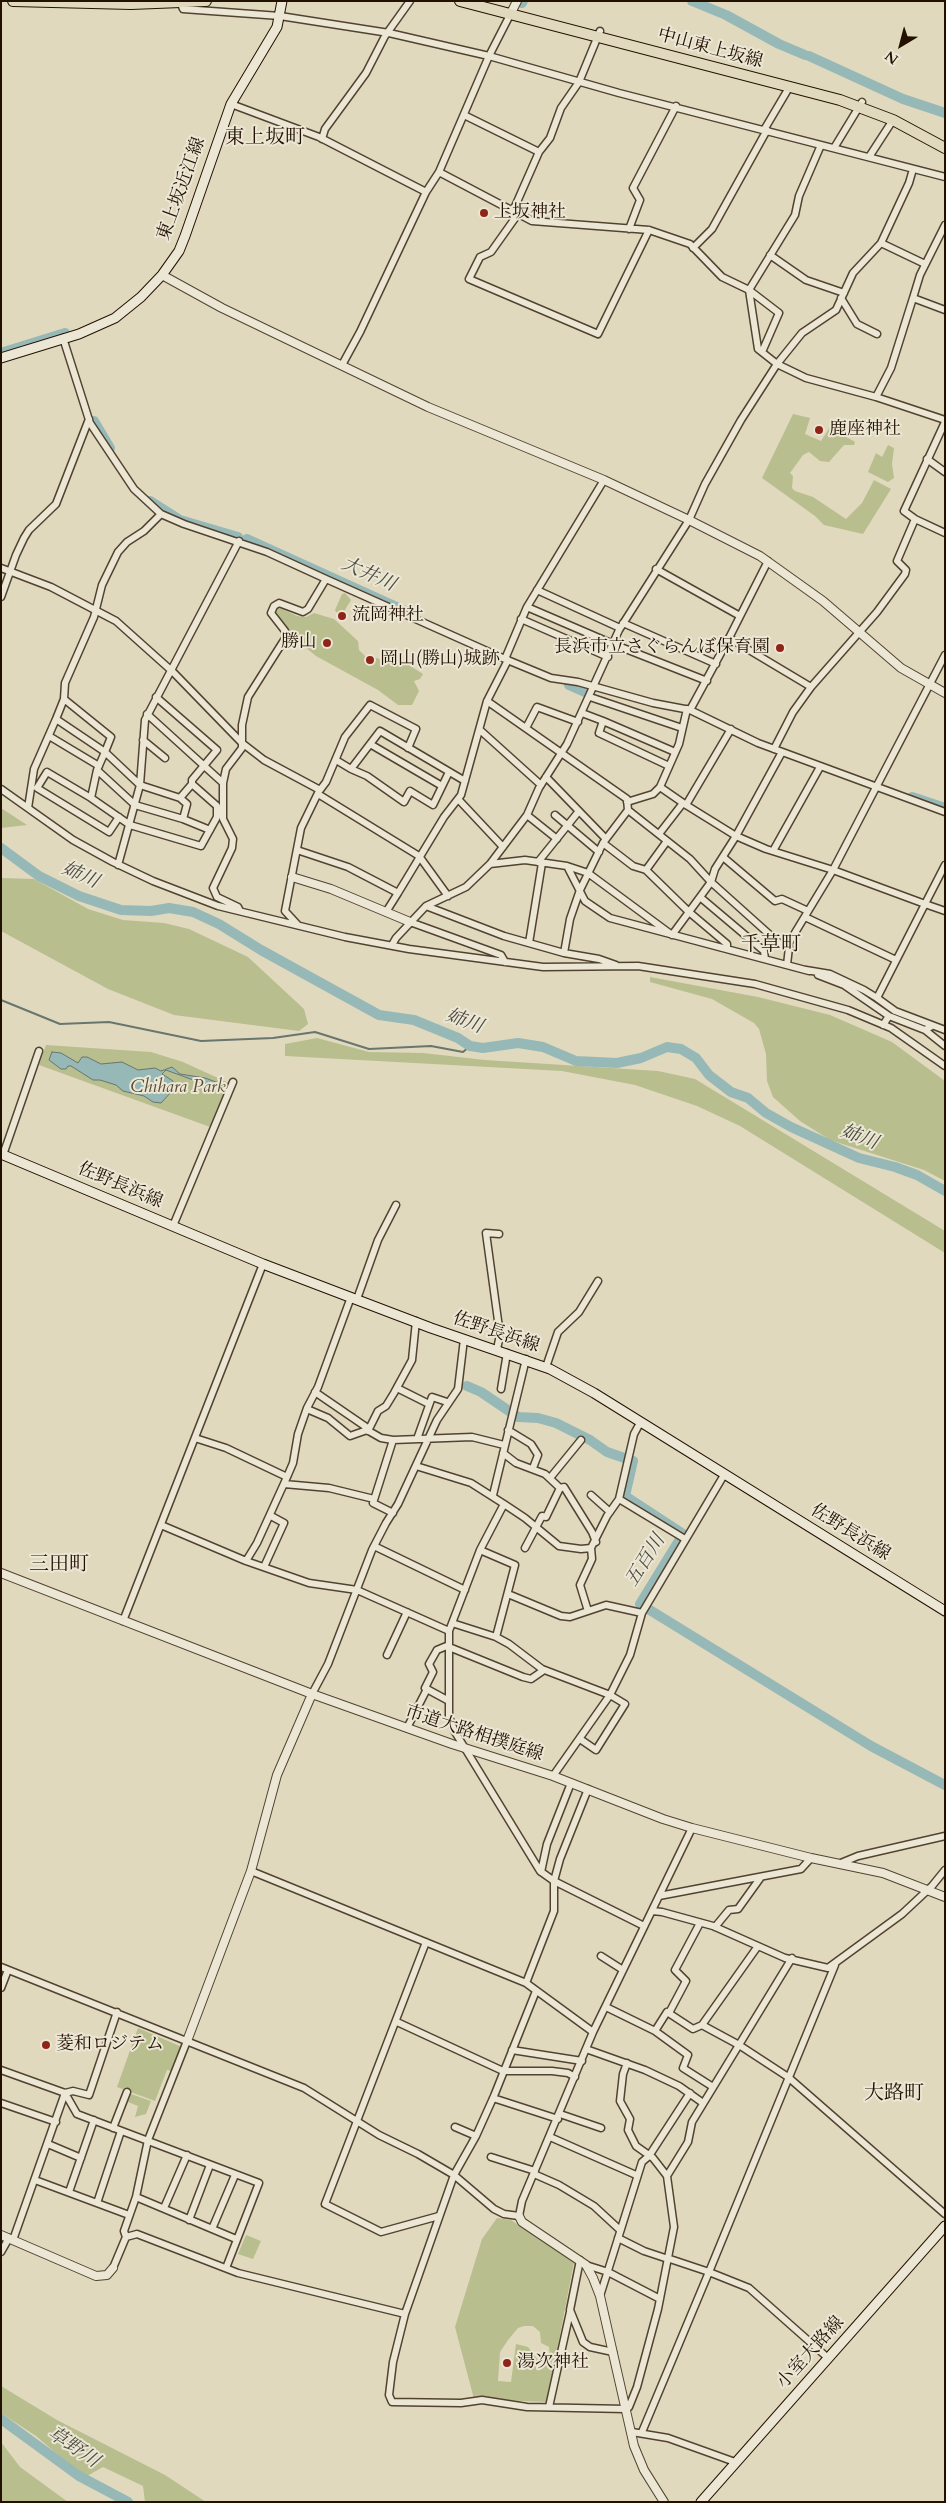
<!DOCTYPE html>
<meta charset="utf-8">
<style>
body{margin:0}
#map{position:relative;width:946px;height:2503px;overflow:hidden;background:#e1d9be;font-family:Cardo,serif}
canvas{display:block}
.frame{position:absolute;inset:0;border:2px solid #231100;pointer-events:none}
.north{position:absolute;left:876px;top:20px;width:50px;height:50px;-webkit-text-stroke:4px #ece6d5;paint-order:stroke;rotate:217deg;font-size:14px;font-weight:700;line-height:20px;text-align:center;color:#231100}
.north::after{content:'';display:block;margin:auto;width:18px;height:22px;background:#231100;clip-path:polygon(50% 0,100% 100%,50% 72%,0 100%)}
</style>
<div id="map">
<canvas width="946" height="2503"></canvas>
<div class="frame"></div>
<div class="north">N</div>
</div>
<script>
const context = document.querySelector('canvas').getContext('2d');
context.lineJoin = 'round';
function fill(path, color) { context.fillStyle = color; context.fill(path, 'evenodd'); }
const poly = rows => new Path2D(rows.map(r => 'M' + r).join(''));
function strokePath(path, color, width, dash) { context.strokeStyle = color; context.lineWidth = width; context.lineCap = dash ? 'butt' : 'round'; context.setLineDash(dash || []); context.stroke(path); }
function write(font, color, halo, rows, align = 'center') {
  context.font = font + ' Cardo,"Noto Serif JP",serif'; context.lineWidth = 4; context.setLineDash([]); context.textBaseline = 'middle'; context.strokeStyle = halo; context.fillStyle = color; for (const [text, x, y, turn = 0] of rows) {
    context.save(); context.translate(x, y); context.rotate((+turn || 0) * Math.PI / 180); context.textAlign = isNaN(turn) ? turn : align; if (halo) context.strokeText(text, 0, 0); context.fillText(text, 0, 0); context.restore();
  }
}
fill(poly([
 [793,414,810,418,805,434,821,441,830,427,855,442,854,445,844,445,829,462,820,461,809,452,803,455,790,473,793,476,792,488,795,491,813,497,846,519,862,503,874,480,891,489,863,534,824,525,815,516,762,478],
 [888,445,894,448,892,464,894,478,888,482,868,472,876,453,882,457],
 [345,593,351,600,340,618,335,610,342,594],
 [276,606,297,616,306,617,314,613,334,619,358,641,359,650,367,658,374,657,396,665,401,660,423,674,420,679,414,681,419,691,412,705,398,705,378,690,316,656,294,638,272,616],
 [1,808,27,825,1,828],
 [1,878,34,879,88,909,123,920,164,923,189,929,248,957,304,1009,308,1024,299,1031,174,1015,108,989,1,931],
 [650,977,758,997,830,1015,892,1042,945,1081,945,1181,924,1170,830,1140,800,1121,773,1097,767,1081,766,1054,759,1029,754,1023,712,999,650,982],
 [317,1038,369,1052,423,1053,485,1060,658,1071,695,1079,945,1231,945,1253,740,1126,697,1106,635,1085,562,1071,285,1056,285,1044],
 [46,1045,151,1052,183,1062,229,1083,213,1128,39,1065],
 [138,2028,182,2047,175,2072,167,2070,155,2101,117,2087],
 [131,2094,151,2101,146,2114,135,2117,138,2106,128,2102],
 [497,2218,511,2220,574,2262,547,2402,474,2399,455,2327,482,2239],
 [524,2326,533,2326,540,2332,541,2343,549,2347,550,2356,547,2362,541,2364,528,2347,516,2344,511,2382,498,2381,500,2352,508,2340,518,2328],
 [246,2235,261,2241,253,2259,238,2254],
 [1,2386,57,2420,165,2475,206,2502,145,2502,143,2486,103,2467,87,2476,79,2473,36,2436,1,2413],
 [1,2442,20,2467,68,2502,1,2502]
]), '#b8be8e');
const water = poly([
 [52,1052,61,1053,78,1063,82,1057,87,1057,101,1064,122,1062,138,1070,155,1068,161,1071,172,1067,180,1074,205,1078,227,1086,221,1087,196,1081,166,1070,162,1074,173,1081,173,1090,161,1103,153,1102,144,1096,123,1091,116,1085,100,1080,93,1080,71,1066,68,1066,66,1069,61,1069,49,1060,52,1052]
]);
fill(water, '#96b9b8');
strokePath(water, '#68766e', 1);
strokePath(poly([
 [1,1000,60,1024,109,1022,201,1041,273,1038,315,1032,369,1049,431,1046,463,1052,470,1046]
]), '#68766e', 2);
strokePath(poly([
 [692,1,726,15,779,44,805,55],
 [522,3,523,1],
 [809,56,903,99,945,113],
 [1,353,65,333],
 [94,421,110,448],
 [150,501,180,520,238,537],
 [247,539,412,614],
 [569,685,587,693],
 [912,797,945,808],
 [1,848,39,876,79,896,121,910,151,911,169,908,193,912,219,924,261,950,379,1015,414,1020,458,1038,470,1046,483,1048,518,1043,543,1047,576,1061,617,1063,641,1058,667,1047,681,1049,696,1058,709,1075,731,1092,748,1098,766,1113,791,1127,859,1158,895,1167,917,1175,945,1191],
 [467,1386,481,1392,518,1417,538,1418,556,1423,590,1440,607,1452,633,1461,625,1496,683,1534,640,1604,871,1746,945,1785],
 [1,2419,79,2476,128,2502]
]), '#96b9b8', 10);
const minor = poly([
 [180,1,183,9,280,16,389,33,489,56,619,93,945,177],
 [231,104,319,137,426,192],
 [464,115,539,152,513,211],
 [764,130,790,86],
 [322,139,325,129,366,73,385,36,410,1],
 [834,148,862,102],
 [539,152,550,138,561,108,579,82,600,31],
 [869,157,893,120],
 [439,172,532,221,649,230,690,244,722,277,749,290,758,349,777,364,806,378,876,397,945,420],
 [518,214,491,252,480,257,469,279,598,334,649,230],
 [629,229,640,200,633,188,676,106],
 [881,243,925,264],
 [693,248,712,229,767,130],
 [770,255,806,280,844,293],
 [841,298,857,324,877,334],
 [913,298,920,275,945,225],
 [63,338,90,423,134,489,161,514,184,524,267,552,326,579],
 [762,352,779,313,749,290,795,215,799,196,821,145],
 [342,365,360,332,426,192,439,172,489,56,511,13],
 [876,397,891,368,913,298,945,310],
 [945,422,904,511,915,519,945,533],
 [927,459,945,472],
 [1,568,51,587,116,621,173,672,242,743,264,760,320,790,326,782,345,737,370,705,416,729,408,748],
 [656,569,740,616],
 [537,590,620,628],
 [1,597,16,555,24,538,29,530,56,504,89,419],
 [527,607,613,644,707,681],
 [521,619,608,657],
 [623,623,716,664],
 [729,638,768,561],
 [505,659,551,678,578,682,653,703,690,710,758,743,945,812],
 [811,687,877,612,905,574,906,570,897,561,915,519],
 [156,697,217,750,192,780,192,784],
 [590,697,682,728],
 [64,699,65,683,94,617,102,585,118,552,127,542,144,531,161,514],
 [487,701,627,799,628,810],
 [690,710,729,638,811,687,793,712,774,749],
 [582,713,603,721],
 [147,714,223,783],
 [526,728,537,707,578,722],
 [480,730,541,785],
 [49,736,99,766],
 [143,740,165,758],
 [370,744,442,786],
 [336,760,351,769,380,731,465,781],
 [669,766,599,733,603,721,675,752],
 [351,769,367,776,404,802,410,791,433,805,449,772],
 [97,770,105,752,140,785,180,798],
 [546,777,606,839],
 [660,787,679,744,687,709],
 [1,789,73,840,113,862,153,881,218,906,345,937,409,949,543,967,638,966,755,984,848,1010,891,1028,945,1066],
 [318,794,419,856,448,896],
 [91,798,47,772,37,788,109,832,119,817],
 [458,799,503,847],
 [627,802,653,794,660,787,686,805,731,729],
 [686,805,736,836,782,752],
 [28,808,34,769,56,719,105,752,111,737,64,699,56,719],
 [527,815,557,839],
 [555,815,599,852],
 [183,819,135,805,97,770,91,798,130,825,201,846,217,817,217,806,192,784,180,798,187,804,183,819,210,830],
 [659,834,683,803],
 [603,843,628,810,690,859,711,882],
 [297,850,348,867,398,893,386,912],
 [773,851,820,767],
 [723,857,775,901,782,899,808,911],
 [538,862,579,811],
 [490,864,525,860,567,866,585,901,610,918,809,971],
 [118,865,140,785,145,720,239,541],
 [945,865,925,904,945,911],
 [567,866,588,873,672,935,700,897,764,951,765,959],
 [646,870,667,841],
 [711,882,715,869,736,836,766,849,833,870,787,946],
 [398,893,444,817,461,795,487,701,508,660],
 [700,897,711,882,779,943,789,947,787,965],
 [426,906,466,887,490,864,527,815,539,788,567,744,619,630,689,520,705,484,741,420,777,364,802,333,836,310,853,273,881,243,909,183,913,169],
 [240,911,238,907,217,897,213,888,232,848,233,839,223,819,223,783,226,769,242,748,242,725,248,697,286,637,285,631,271,613,274,606,279,603,303,612,308,609,326,579,505,659,527,607,604,480],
 [805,917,896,960],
 [410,922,501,955,505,962],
 [297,924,285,911,301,828,319,791],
 [529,943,542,863],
 [392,945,396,938,426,906,504,936,564,953,599,959,616,965],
 [564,953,570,919,580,890,603,843,633,866,646,870,689,912,727,944,727,949],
 [806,970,830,974,864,990,877,998,925,904,833,870,945,655],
 [818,975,844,985,889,1016,883,1025],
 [877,998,895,1011,945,1030],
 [889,1016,925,1030,932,1026],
 [925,1030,945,1046],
 [3,1155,39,1051],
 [173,1226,233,1082],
 [357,1299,378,1240,396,1205],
 [497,1349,500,1335,486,1233,499,1234],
 [546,1367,558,1332,579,1312,598,1281],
 [397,1388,429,1404],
 [501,1389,507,1353],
 [315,1392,369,1429],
 [307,1409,328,1418,350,1436,367,1430,381,1438,393,1440,472,1437,504,1445],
 [508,1430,531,1444,538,1455,533,1468],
 [368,1431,378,1411,386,1406,394,1393,412,1360,416,1321],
 [195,1438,226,1448,287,1477,293,1463,298,1434,307,1408,318,1387,351,1297],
 [417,1439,432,1397,447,1402],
 [393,1440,373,1503,393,1513],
 [503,1453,516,1463,545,1474,560,1488,564,1487,592,1532,596,1542],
 [416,1466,471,1483,504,1504,480,1550,449,1631,449,1717,455,1732,540,1871,554,1881,644,1926],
 [550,1478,581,1440],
 [284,1484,329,1488,374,1499],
 [493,1495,526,1359],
 [591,1495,610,1512],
 [619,1499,685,1539],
 [504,1504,525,1518,559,1546,581,1549,591,1548,607,1516,619,1499,634,1434,640,1423],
 [161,1525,246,1561,309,1583,357,1590,449,1631],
 [374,1546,465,1590],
 [525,1548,542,1516,546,1517,560,1488],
 [480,1550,515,1565,496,1637],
 [246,1561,257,1543,287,1477],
 [264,1567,284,1523,271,1516],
 [508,1594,561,1616,570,1617,606,1605,642,1613],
 [588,1611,580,1585,592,1559,591,1548],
 [123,1621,263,1264],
 [452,1623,496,1637,509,1644,542,1669,610,1695,625,1704,596,1750,580,1739],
 [449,1647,523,1677,531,1679,544,1670],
 [387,1655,407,1612],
 [312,1694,328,1664,372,1550,386,1523,398,1504,437,1420,458,1389,464,1339],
 [449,1701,425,1688,433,1672,429,1664,437,1650,449,1645],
 [407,1728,427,1689],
 [553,1776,610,1695,630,1655,642,1613,724,1475],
 [841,1863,858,1856,945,1836],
 [251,1871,526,1983,593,2032],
 [541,1872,547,1844,571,1783],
 [659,1896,801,1869,811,1858],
 [652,1911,662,1912,713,1926,785,1958,828,1968,902,1914,932,1886,945,1870],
 [715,1927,729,1910,738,1909,761,1877],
 [426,1942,325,2204,381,2232,439,2216],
 [601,1956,623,1970],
 [1,1967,304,2088,379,2135,418,2154,454,2175,494,2209,504,2214,519,2216,522,2201,593,2032,692,1828],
 [526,1983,554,1911,554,1881,560,1859,588,1789],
 [1,1988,8,1970],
 [606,2007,655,2031,667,2012,693,2029,702,2025,758,1946],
 [669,2013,686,1981,675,1970,700,1923],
 [397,2022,503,2071,552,2071,568,2073,575,2077],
 [702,2025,739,2045,788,2077,945,2214],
 [655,2031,688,2055,683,2068,713,2087],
 [586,2049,645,2070,679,2086,703,2103],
 [512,2050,582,2061],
 [1,2070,65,2093,73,2091,89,2095,117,2012],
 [65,2093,77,2114,259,2183,226,2268],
 [493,2098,558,2119],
 [1,2103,56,2122],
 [560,2114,601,2128],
 [455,2127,476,2136],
 [113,2128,127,2092],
 [550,2137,636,2175],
 [48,2144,81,2158],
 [491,2157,535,2171],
 [534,2174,559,2185,594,2206,620,2230],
 [667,2176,688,2142,692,2122,792,1958],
 [35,2180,129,2215],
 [69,2192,94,2120],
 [136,2197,236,2239],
 [97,2203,121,2131],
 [164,2208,187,2155],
 [189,2220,210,2165],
 [212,2229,235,2175],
 [126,2237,124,2231,136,2197,148,2140,187,2041],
 [618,2238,644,2251,668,2259],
 [13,2240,65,2093],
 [1,2252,9,2238],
 [667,2258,709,2272,835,1965],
 [580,2260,570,2310,583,2342,590,2347,613,2352],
 [586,2265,608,2272,660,2299],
 [113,2268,126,2237,137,2234,238,2273,405,2314,393,2362,389,2395,392,2402,461,2403,482,2400,527,2407,626,2409,629,2407,637,2387,658,2309,674,2227,667,2176,653,2158,636,2146,628,2130,630,2119,620,2101,623,2074,627,2063],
 [600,2296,642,2162,649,2156,690,2093],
 [405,2314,454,2175,476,2136,494,2096,536,1991],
 [549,2407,570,2312],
 [632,2432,668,2438,735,2462],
 [642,2432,709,2272,749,2288,828,2358]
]);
const tertiary = poly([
 [511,13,517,1],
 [162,275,222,308,428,407,604,480,689,520,760,556,823,601,901,668,945,693],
 [292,877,331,889,410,922],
 [1,1573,312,1694,452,1744,553,1776,663,1819,692,1828,811,1858,883,1873,945,1897],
 [187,2041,251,1871,277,1775,312,1694],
 [519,2216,522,2222,586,2265,593,2278,600,2296,634,2446,644,2470,664,2502],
 [1,2235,96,2276,107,2275,113,2268]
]);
const secondary = poly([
 [1,358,79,334,115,318,141,297,162,275,179,251,185,236,231,104,277,27,282,1],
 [1,1154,263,1264,431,1328,550,1369,594,1393,945,1611],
 [701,2502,945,2226]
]);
const primary = poly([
 [13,1,131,4,206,1],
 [460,1,840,100,893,120,945,148]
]);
strokePath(minor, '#524330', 9);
strokePath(tertiary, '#524330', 10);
strokePath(secondary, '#231100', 11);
strokePath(primary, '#231100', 12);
strokePath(minor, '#ece6d5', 6);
strokePath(tertiary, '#ece6d5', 8);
strokePath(secondary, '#ece6d5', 9);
strokePath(primary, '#e1d9be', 10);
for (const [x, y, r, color] of [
 [484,213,5,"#8f2418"],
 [819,430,5,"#8f2418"],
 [342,616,5,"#8f2418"],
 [327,643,5,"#8f2418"],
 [780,648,5,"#8f2418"],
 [370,660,5,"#8f2418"],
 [46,2045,5,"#8f2418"],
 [507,2363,5,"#8f2418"]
]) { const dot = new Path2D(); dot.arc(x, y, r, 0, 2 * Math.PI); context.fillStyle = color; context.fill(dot); strokePath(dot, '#ece6d5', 2); }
write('18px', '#231100', '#ece6d5', [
 ["中山東上坂線",710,49,15],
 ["東上坂近江線",182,189,-70],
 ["佐野長浜線",120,1186,23],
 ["佐野長浜線",496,1333,19],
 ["佐野長浜線",850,1533,32],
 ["市道大路相撲庭線",474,1734,18],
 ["小室大路線",811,2353,-48]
]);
write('18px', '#231100', '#ece6d5', [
 ["上坂神社",494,213],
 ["鹿座神社",829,430],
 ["流岡神社",352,616],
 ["勝山",317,643,"right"],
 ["長浜市立さぐらんぼ保育園",770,648,"right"],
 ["岡山(勝山)城跡",380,660],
 ["菱和ロジテム",56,2045],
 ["湯次神社",517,2363]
], 'left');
write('italic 18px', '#574e32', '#ece6d5', [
 ["Chihara Park",178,1088]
]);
write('italic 19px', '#4b4c40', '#ece6d5', [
 ["大井川",368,575,24],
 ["姉川",80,876,24],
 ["姉川",464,1022,20],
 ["姉川",859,1138,21],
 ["五百川",646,1561,-58],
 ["草野川",73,2448,34]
]);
write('20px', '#231100', '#ece6d5', [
 ["東上坂町",265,138],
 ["千草町",771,945],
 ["三田町",59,1565],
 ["大路町",894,2094]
]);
</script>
